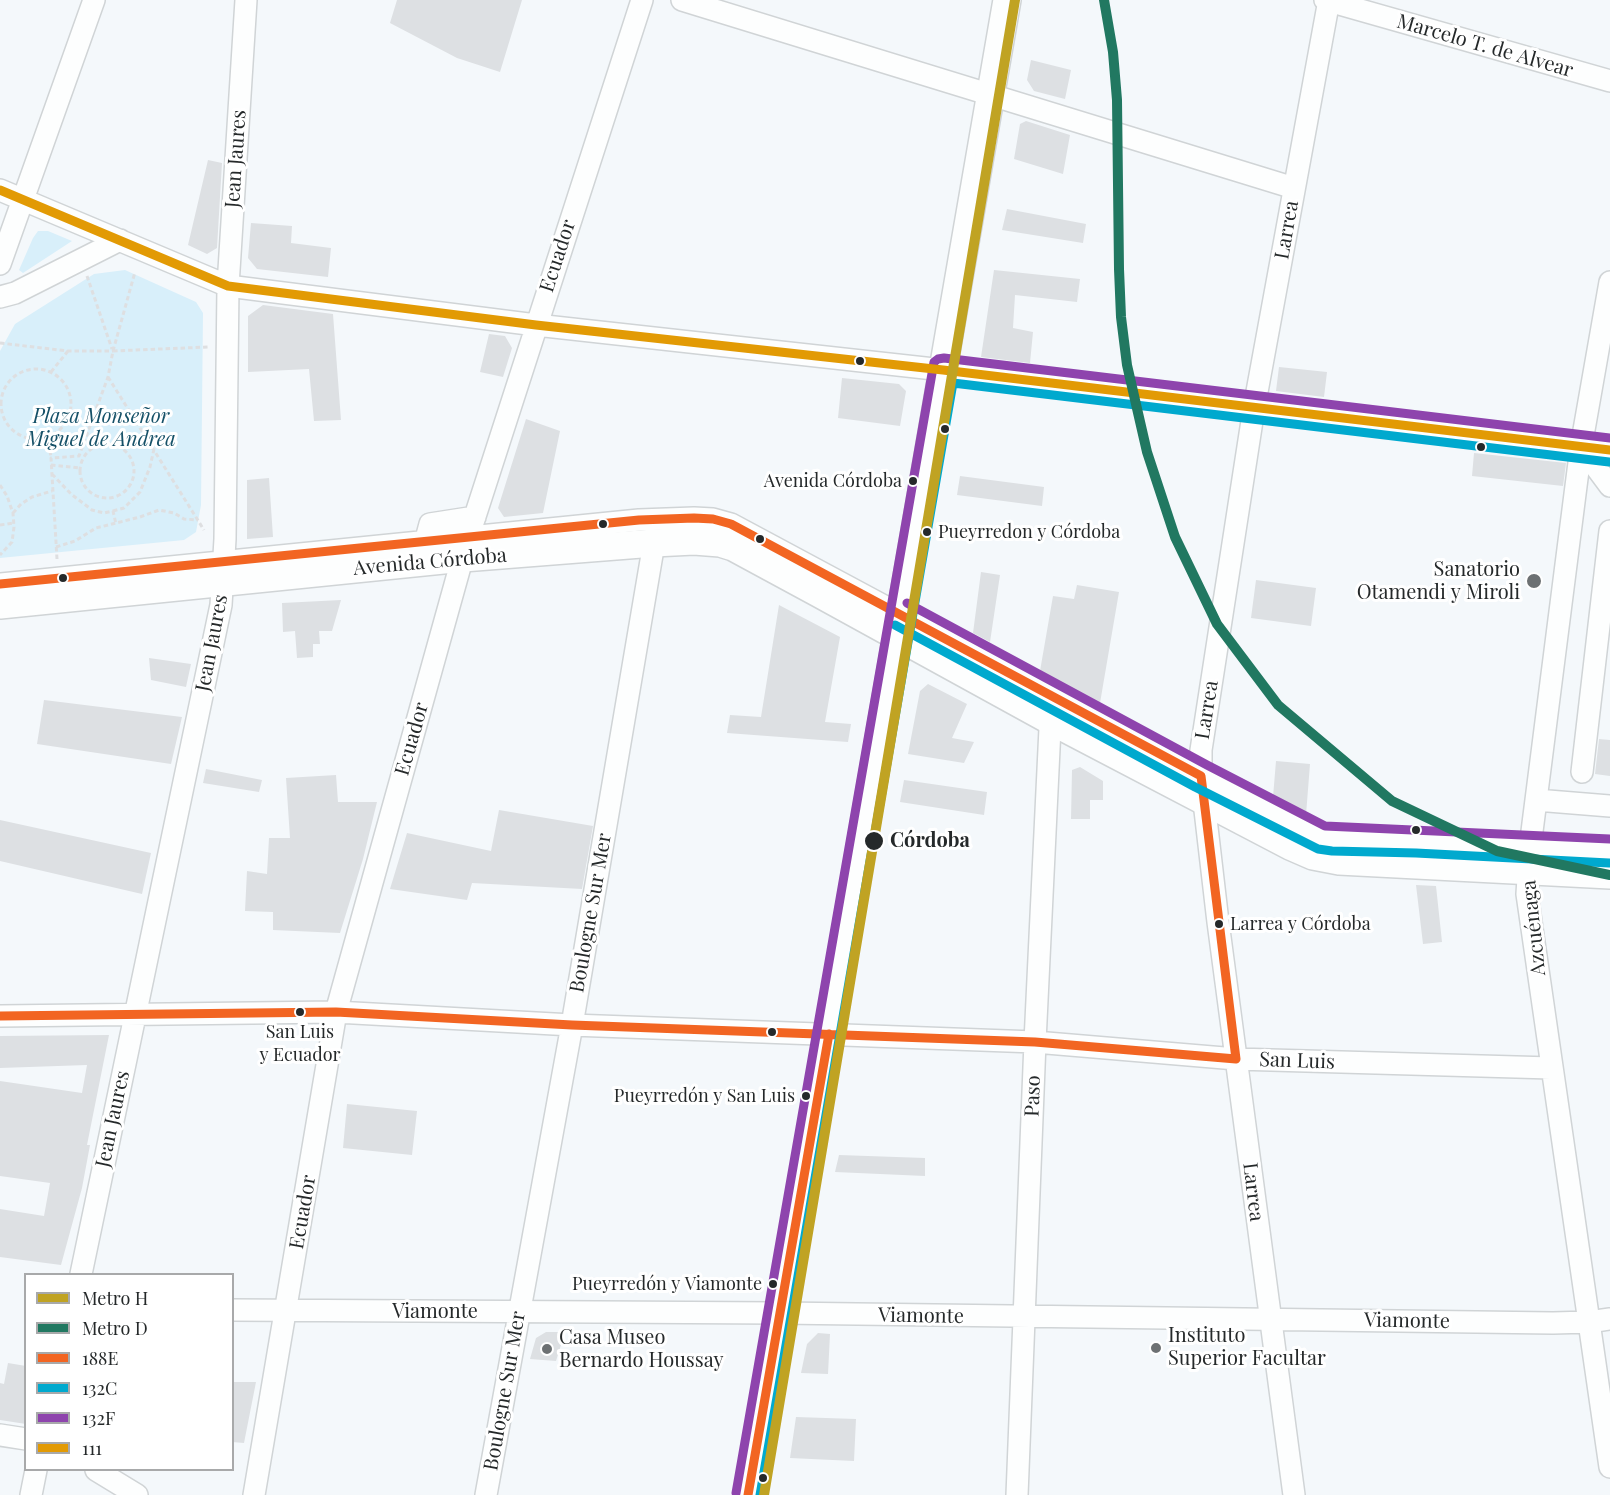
<!DOCTYPE html>
<meta charset="utf-8">
<style>
body{margin:0}
#map{position:relative;width:1610px;height:1495px;overflow:hidden;background:#f4f8fb;font-family:"Playfair Display",serif}
canvas{display:block}
.legend{position:absolute;left:24px;top:1273px;width:210px;height:198px;box-sizing:border-box;background:#fff;border:2px solid #a8a9aa;margin:0;padding:8px 10px;list-style:none;font-size:18px;color:#25292a}
.legend li{display:flex;align-items:center;gap:12px;height:30px}
.legend b{width:30px;border:2px solid #a8a9aa}
</style>
<div id="map">
<canvas width="1610" height="1495"></canvas>
<ul class="legend">
<li><b style="height:8px;background:#c0a323"></b>Metro H</li>
<li><b style="height:8px;background:#217861"></b>Metro D</li>
<li><b style="height:8px;background:#f26522"></b>188E</li>
<li><b style="height:8px;background:#00a9ce"></b>132C</li>
<li><b style="height:8px;background:#8e44ad"></b>132F</li>
<li><b style="height:8px;background:#e29a04"></b>111</li>
</ul>
</div>
<script>
const context = document.querySelector('canvas').getContext('2d');
context.lineJoin = 'round';
function fill(path, color) { context.fillStyle = color; context.fill(path, 'evenodd'); }
const poly = rows => new Path2D(rows.map(r => 'M' + r).join(''));
function strokePath(path, color, width, dash) { context.strokeStyle = color; context.lineWidth = width; context.lineCap = dash ? 'butt' : 'round'; context.setLineDash(dash || []); context.stroke(path); }
function write(font, color, halo, rows, align = 'center') {
  context.font = font + ' "Playfair Display",serif'; context.lineWidth = 6; context.setLineDash([]); context.textBaseline = 'middle'; context.strokeStyle = halo; context.fillStyle = color; for (const [text, x, y, turn = 0] of rows) {
    context.save(); context.translate(x, y); context.rotate((+turn || 0) * Math.PI / 180); context.textAlign = isNaN(turn) ? turn : align; if (halo) context.strokeText(text, 0, 0); context.fillText(text, 0, 0); context.restore();
  }
}
fill(poly([
 [38,231,48,231,72,241,23,273,19,270,33,238],
 [125,270,196,302,203,313,201,505,196,532,184,540,0,558,0,351,15,324,94,274]
]), '#d8effa');
fill(poly([
 [397,0,522,0,500,72,457,58,390,23],
 [1031,60,1071,70,1065,99,1034,91,1027,80],
 [1026,121,1070,135,1063,174,1014,159,1020,124],
 [208,160,222,163,217,248,207,254,188,245],
 [1007,209,1086,224,1083,243,1002,230],
 [251,223,292,226,291,243,331,248,328,277,257,269,248,258],
 [994,270,1080,279,1077,302,1015,295,1013,328,1033,332,1030,363,981,357],
 [263,305,333,314,341,420,314,421,309,369,248,372,248,316],
 [489,334,505,336,512,348,503,377,480,372],
 [1279,367,1327,372,1324,397,1276,391],
 [842,378,899,384,906,391,900,426,838,418],
 [526,419,560,431,543,513,504,517,498,508],
 [1474,453,1566,463,1563,486,1472,476],
 [960,476,1044,487,1042,506,957,495],
 [269,478,273,537,247,539,247,480],
 [981,572,1000,575,990,642,973,633],
 [1256,580,1316,588,1311,626,1251,618],
 [1077,585,1119,592,1100,703,1040,671,1053,596,1074,599],
 [341,600,332,631,319,631,320,644,313,644,313,657,297,658,295,631,283,632,282,603],
 [779,605,840,637,825,722,851,724,848,742,727,733,730,715,761,717],
 [149,658,191,664,186,687,151,680],
 [928,684,967,704,952,738,974,742,964,763,908,754,920,691],
 [44,700,182,717,171,764,37,744],
 [1599,739,1610,740,1610,776,1595,774],
 [1276,761,1310,764,1306,815,1273,797],
 [1080,767,1103,781,1103,800,1090,800,1090,819,1071,819,1072,770],
 [206,769,262,780,259,792,203,783],
 [336,775,338,802,377,802,363,859,340,933,273,930,273,912,245,911,247,871,267,874,269,838,290,838,286,778],
 [904,780,987,792,984,815,900,802],
 [499,810,593,826,582,889,472,883,467,900,390,889,407,833,491,851],
 [0,820,151,853,142,894,0,861],
 [1416,885,1436,886,1442,942,1423,944],
 [109,1035,87,1145,90,1145,82,1188,61,1265,0,1257,0,1209,44,1216,50,1183,0,1176,0,1081,82,1093,87,1065,0,1068,0,1036],
 [347,1104,417,1111,412,1155,343,1148],
 [839,1155,925,1158,925,1176,835,1172],
 [546,1332,565,1332,556,1361,530,1359,536,1338],
 [818,1333,830,1334,828,1374,801,1373,807,1344],
 [8,1363,26,1366,26,1424,0,1420,0,1383,4,1384],
 [232,1382,256,1382,244,1443,232,1442],
 [796,1417,856,1419,854,1461,790,1458]
]), '#dde0e3');
const minor = poly([
 [682,0,1294,188],
 [1325,0,1610,81],
 [0,190,228,286,536,325,943,370,1610,450],
 [0,264,94,0],
 [1610,282,1581,447,1530,847,1527,894,1610,1467],
 [0,297,15,293,120,240],
 [1581,447,1610,486],
 [422,554,430,524,475,517],
 [0,584,639,520,694,518,713,519,731,524,1201,776,1321,837,1332,839,1416,841,1610,851],
 [1582,772,1610,531],
 [1536,800,1610,806],
 [0,1016,336,1012,572,1025,1035,1042,1236,1059,1551,1068],
 [81,1274,221,605,225,539,228,286,246,0],
 [232,1310,780,1313,1553,1323,1589,1322,1610,1319],
 [0,1435,26,1439],
 [96,1470,137,1495],
 [31,1495,36,1470],
 [254,1495,336,1012,468,538,642,0],
 [486,1495,572,1025,654,543],
 [1017,1495,1035,1042,1051,707],
 [1294,1495,1218,922,1201,776,1201,750,1254,408,1329,0]
]);
const major = poly([
 [0,605,463,558,654,543,694,541,720,543,733,547,818,593,1051,721,1290,846,1313,856,1339,861,1610,875],
 [748,1495,1007,0]
]);
strokePath(minor, '#d0d4d6', 24);
strokePath(major, '#d0d4d6', 30);
strokePath(poly([
 [87,276,112,349],
 [0,343,68,351,113,351],
 [113,351,135,272],
 '1 404a35 35 0 1 1 70 0a35 35 0 1 1-70 0Z',
 [51,372,68,351],
 [108,377,204,530],
 [48,436,51,458],
 '80 471a27 27 0 1 1 54 0a27 27 0 1 1-54 0Z',
 [51,465,80,468],
 [52,474,71,494,92,510,104,513,113,511,116,524],
 [0,485,7,496,13,513,14,527,12,542,0,555],
 [113,511,124,508,140,492,150,467,154,449],
 [13,513,21,504,32,497,52,491],
 [0,525,14,523],
 [56,547,75,541,96,528,140,517,159,510,174,513,184,519,198,520],
 [57,559,51,458,79,456,108,377,113,351,209,347]
]), '#dedfe1', 3, [4.5, 3]);
strokePath(minor, '#fdfefe', 21);
strokePath(major, '#fdfefe', 27);
strokePath(poly([
 [0,584,639,520,694,518,713,519,731,524,1201,776,1236,1059,1035,1042,572,1025,336,1012,0,1016],
 [748,1495,829,1034]
]), '#f26522', 9);
strokePath(poly([
 [895,625,1195,787,1318,849,1332,851,1416,853,1609,863],
 [760,1495,953,383,1609,462]
]), '#00a9ce', 9);
strokePath(poly([
 [907,603,1207,765,1325,826,1610,839],
 [736,1493,934,362,938,359,944,358,1610,438]
]), '#8e44ad', 9);
strokePath(poly([
 [0,190,228,286,536,325,943,370,1610,450]
]), '#e29a04', 9);
strokePath(poly([
 [764,1495,1015,0]
]), '#c0a323', 10);
strokePath(poly([
 [1104,0,1113,52,1117,100,1119,269,1121,317,1127,365,1147,452,1175,537,1217,624,1278,705,1392,801,1497,851,1610,875]
]), '#217861', 10);
for (const [x, y, r, color] of [
 [860,361,5,"#25292a"],
 [945,429,5,"#25292a"],
 [1481,447,5,"#25292a"],
 [913,481,5,"#25292a"],
 [603,524,5,"#25292a"],
 [927,532,5,"#25292a"],
 [760,539,5,"#25292a"],
 [63,578,5,"#25292a"],
 [1534,581,8,"#6d7173"],
 [1416,830,5,"#25292a"],
 [874,841,10,"#25292a"],
 [1219,924,5,"#25292a"],
 [300,1012,5,"#25292a"],
 [772,1032,5,"#25292a"],
 [806,1096,5,"#25292a"],
 [773,1284,5,"#25292a"],
 [1156,1348,6,"#6d7173"],
 [547,1349,6,"#6d7173"],
 [763,1478,5,"#25292a"]
]) { const dot = new Path2D(); dot.arc(x, y, r, 0, 2 * Math.PI); context.fillStyle = color; context.fill(dot); strokePath(dot, '#fff', 2); }
write('18px', '#25292a', '#fff', [
 ["Avenida Córdoba",902,481],
 ["Pueyrredon y Córdoba",938,532,"left"],
 ["Larrea y Córdoba",1230,924,"left"],
 ["San Luis",300,1032,"center"],
 ["y Ecuador",300,1055,"center"],
 ["Pueyrredón y San Luis",795,1096],
 ["Pueyrredón y Viamonte",762,1284]
], 'right');
write('20px', '#25292a', '#fff', [
 ["Marcelo T. de Alvear",1485,46,16],
 ["Jean Jaures",236,159,-86],
 ["Larrea",1287,230,-80],
 ["Ecuador",558,256,-72],
 ["Avenida Córdoba",430,562,-5],
 ["Jean Jaures",212,643,-79],
 ["Larrea",1207,710,-81],
 ["Ecuador",412,739,-74],
 ["Boulogne Sur Mer",591,913,-80],
 ["Azcuénaga",1534,928,-96],
 ["San Luis",1297,1061,2],
 ["Paso",1033,1096,-88],
 ["Jean Jaures",113,1119,-78],
 ["Larrea",1253,1192,83],
 ["Ecuador",303,1212,-80],
 ["Viamonte",435,1312],
 ["Viamonte",921,1316,1],
 ["Viamonte",1407,1321,1],
 ["Boulogne Sur Mer",505,1391,-80]
]);
write('italic 20px', '#155067', '#fff', [
 ["Plaza Monseñor",101,417],
 ["Miguel de Andrea",101,440]
]);
write('20px', '#25292a', '#fff', [
 ["Sanatorio",1520,570,"right"],
 ["Otamendi y Miroli",1520,593,"right"],
 ["Instituto",1168,1336],
 ["Superior Facultar",1168,1359],
 ["Casa Museo",559,1338],
 ["Bernardo Houssay",559,1361]
], 'left');
write('bold 20px', '#25292a', '#fff', [
 ["Córdoba",890,841]
], 'left');
</script>
